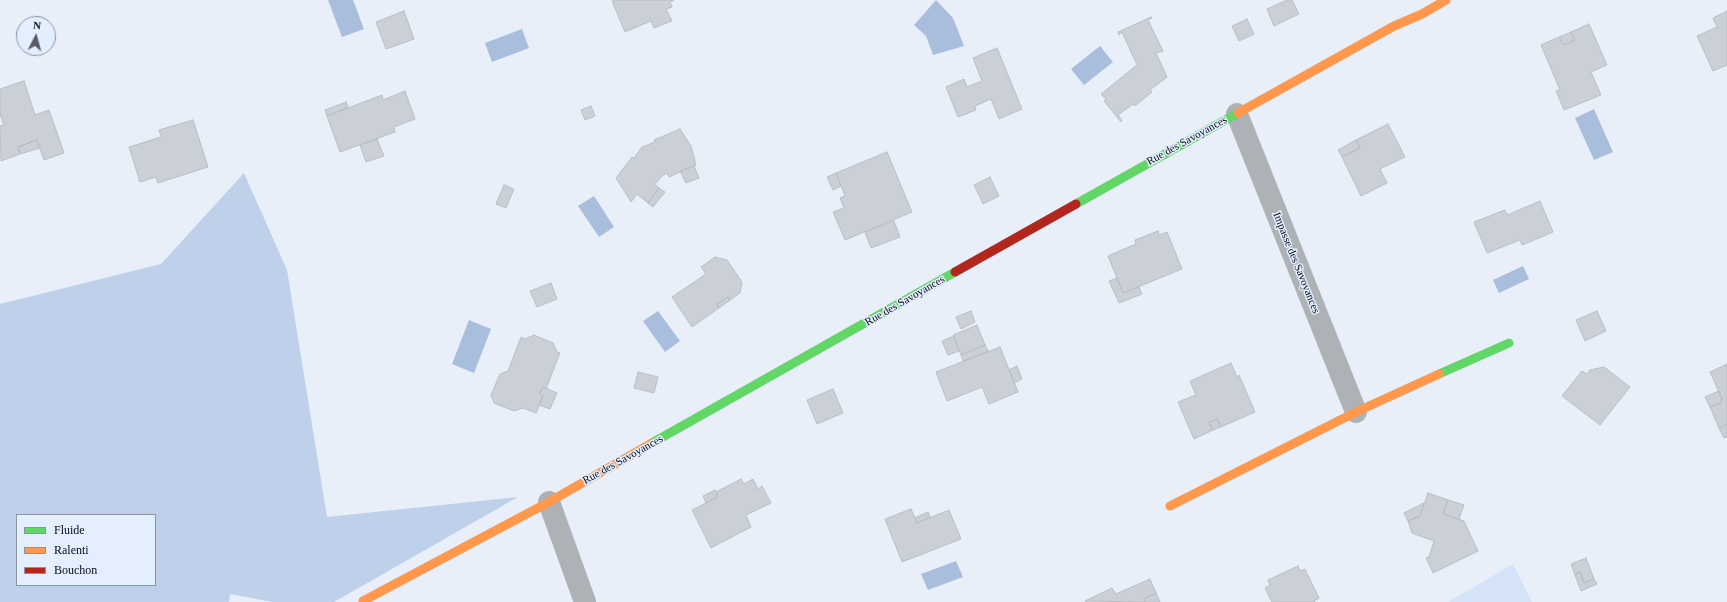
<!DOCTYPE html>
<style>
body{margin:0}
#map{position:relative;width:1727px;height:602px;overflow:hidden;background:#e9eff9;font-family:"Times New Roman",serif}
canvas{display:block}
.legend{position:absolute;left:16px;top:514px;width:140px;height:72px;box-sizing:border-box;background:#e3eeff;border:1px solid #8c94a0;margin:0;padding:5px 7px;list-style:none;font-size:12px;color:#090c11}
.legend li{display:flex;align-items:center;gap:8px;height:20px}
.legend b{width:20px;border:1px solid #8c94a0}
.north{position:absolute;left:16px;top:16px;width:40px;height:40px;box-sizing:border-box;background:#e3eeff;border:1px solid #8c94a0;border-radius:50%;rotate:6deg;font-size:11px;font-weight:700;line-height:16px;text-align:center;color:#090c11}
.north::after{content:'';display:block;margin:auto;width:14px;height:18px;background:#575b62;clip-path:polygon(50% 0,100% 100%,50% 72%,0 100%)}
</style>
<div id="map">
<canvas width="1727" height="602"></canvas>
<ul class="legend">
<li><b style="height:5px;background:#63d668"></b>Fluide</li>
<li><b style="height:5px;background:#ff974d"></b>Ralenti</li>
<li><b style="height:5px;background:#b3261e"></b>Bouchon</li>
</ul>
<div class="north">N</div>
</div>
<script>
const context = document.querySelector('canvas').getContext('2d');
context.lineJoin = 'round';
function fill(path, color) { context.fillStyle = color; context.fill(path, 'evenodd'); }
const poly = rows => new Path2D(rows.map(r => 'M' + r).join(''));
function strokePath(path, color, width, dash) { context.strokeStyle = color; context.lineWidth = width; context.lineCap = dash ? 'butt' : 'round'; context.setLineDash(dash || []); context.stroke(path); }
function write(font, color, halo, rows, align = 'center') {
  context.font = font + ' "Times New Roman",serif'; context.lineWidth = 3; context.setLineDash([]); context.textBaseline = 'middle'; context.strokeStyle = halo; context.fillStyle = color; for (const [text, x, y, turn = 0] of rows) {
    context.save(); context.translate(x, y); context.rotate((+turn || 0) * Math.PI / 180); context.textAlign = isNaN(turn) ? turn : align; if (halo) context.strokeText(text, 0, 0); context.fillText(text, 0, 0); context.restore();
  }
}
fill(poly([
 [1513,564,1532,602,1448,602]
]), '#d5e3f9');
fill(poly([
 [244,173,287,270,327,517,518,497,334,602,272,602,230,594,229,602,0,602,0,304,161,264],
 [17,515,155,515,155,585,17,585]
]), '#bed0ea');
fill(poly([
 [328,0,353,0,364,29,342,37],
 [936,0,953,18,964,46,933,55,926,36,914,25],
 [522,29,529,48,492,62,485,43],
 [1100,46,1113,62,1084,85,1071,69],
 [1594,109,1613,152,1594,160,1575,118],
 [594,196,614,227,599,237,578,206],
 [1523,266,1529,279,1499,293,1493,280],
 [658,311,680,341,665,352,643,321],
 [469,320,491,329,474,373,452,364],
 [956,561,963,577,928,590,921,574]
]), '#a9bedc');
const building = poly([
 [614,0,674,0,670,2,672,7,666,9,672,21,654,28,651,21,625,32,612,1,614,0],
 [1287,0,1292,0,1299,14,1274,26,1267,9,1287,0],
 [404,11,414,39,386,49,376,22,404,11],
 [1727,11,1727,65,1713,71,1697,36,1717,27,1713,18,1727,11],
 [1151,17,1152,18,1148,20,1163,51,1156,53,1167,77,1150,90,1152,92,1135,106,1133,104,1118,115,1122,120,1121,122,1104,101,1106,99,1101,94,1137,65,1122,32,1119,35,1118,32,1151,17],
 [1247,19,1254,34,1239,41,1232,26,1247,19],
 [1589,24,1607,65,1591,72,1601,95,1564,110,1556,91,1560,90,1541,45,1559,37,1564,45,1575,40,1571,32,1589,24],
 [1571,32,1575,40,1564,45,1559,37,1571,32],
 [997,48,1022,109,999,119,991,99,975,106,976,110,958,117,946,87,964,79,967,87,982,81,973,58,997,48],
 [24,81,35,115,49,110,64,153,44,160,37,140,18,147,20,154,1,161,0,126,4,125,0,114,0,89,24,81],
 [405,91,415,119,394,127,395,132,340,152,327,116,382,95,383,100,405,91],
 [346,102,348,107,327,116,325,110,346,102],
 [591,106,595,116,585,120,581,110,591,106],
 [193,120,208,167,158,183,156,177,140,182,129,147,161,137,159,130,193,120],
 [1388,124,1405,157,1380,169,1387,183,1361,196,1342,157,1360,148,1356,140,1388,124],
 [680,129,691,146,696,165,669,177,667,173,663,175,655,184,659,188,648,203,637,194,631,202,616,178,632,157,634,158,642,147,655,142,654,140,680,129],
 [377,139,384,156,366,162,360,145,377,139],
 [37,140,40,148,20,154,18,147,37,140],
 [1356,140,1360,148,1342,157,1338,150,1356,140],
 [887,152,912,212,845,240,833,212,844,208,840,198,845,196,836,173,887,152],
 [694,166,699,178,686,183,680,171,694,166],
 [836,173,841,186,833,190,827,177,836,173],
 [990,177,999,196,983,204,974,185,990,177],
 [504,185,514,189,506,208,496,204,504,185],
 [659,188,665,192,653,207,648,203,659,188],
 [1540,201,1553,232,1522,245,1520,240,1487,253,1474,222,1505,210,1507,215,1540,201],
 [894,221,900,237,871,248,865,232,894,221],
 [1158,231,1159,235,1167,232,1182,269,1123,293,1108,256,1136,244,1135,240,1158,231],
 [715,257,727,260,742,282,740,293,730,300,728,297,717,304,719,308,692,327,672,297,706,274,701,267,715,257],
 [1117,278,1123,293,1139,287,1142,294,1119,303,1109,281,1117,278],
 [551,283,557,299,537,307,530,291,551,283],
 [728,297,730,300,719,308,717,304,728,297],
 [971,311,975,322,961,329,956,317,971,311],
 [1597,311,1606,331,1585,341,1576,320,1597,311],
 [977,325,985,345,961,355,953,335,977,325],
 [534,335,553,343,557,352,560,353,546,389,543,387,539,394,543,396,536,413,523,408,514,411,494,403,491,395,500,374,508,371,521,337,525,339,534,335],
 [954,336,959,351,948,355,942,341,954,336],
 [985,345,988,351,963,361,961,355,985,345],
 [1000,347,1018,392,989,404,982,387,947,401,936,372,1000,347],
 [1231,363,1237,377,1239,375,1255,412,1221,427,1217,419,1209,422,1213,430,1194,439,1178,402,1196,395,1190,381,1231,363],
 [1727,364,1727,424,1719,428,1710,407,1721,403,1722,399,1710,372,1727,364],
 [1017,366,1022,379,1014,383,1009,370,1017,366],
 [1604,367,1630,387,1600,425,1562,396,1582,371,1587,374,1590,370,1604,367],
 [638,372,658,377,654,393,634,388,638,372],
 [543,387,557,393,550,409,539,405,543,396,539,394,543,387],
 [833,389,843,413,817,424,807,400,833,389],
 [1719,391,1722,399,1721,403,1710,407,1705,397,1719,391],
 [1217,419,1221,427,1213,430,1209,422,1217,419],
 [1727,424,1727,437,1724,438,1719,428,1727,424],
 [741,479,744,484,753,479,758,489,762,486,771,503,746,515,751,527,711,548,692,510,718,497,716,492,741,479],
 [715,490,718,497,706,503,703,496,715,490],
 [1428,493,1448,500,1443,514,1464,521,1478,551,1433,573,1426,558,1429,557,1434,541,1412,533,1408,521,1420,516,1428,493],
 [1448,500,1464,505,1459,519,1443,514,1448,500],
 [1424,503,1420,516,1408,521,1404,513,1424,503],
 [911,509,917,523,949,510,961,539,902,562,885,519,911,509],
 [928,512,930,517,917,523,915,518,928,512],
 [1586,558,1594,579,1584,583,1580,572,1575,575,1571,564,1586,558],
 [1298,566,1300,571,1305,569,1319,598,1314,601,1315,602,1272,602,1265,588,1270,585,1268,580,1298,566],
 [1580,572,1584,583,1594,579,1597,584,1581,591,1575,575,1580,572],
 [1150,579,1156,593,1144,599,1145,602,1085,601,1112,588,1116,594,1150,579],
 [1156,593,1160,602,1145,602,1144,599,1156,593]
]);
fill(building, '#cbd0d7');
strokePath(building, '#b9bec6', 1);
strokePath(poly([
 [1237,114,1356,412],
 [549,502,585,602]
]), '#aeb1b5', 22);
strokePath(poly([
 [1076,204,1238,113],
 [1439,374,1509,343],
 [652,443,955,272]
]), '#63d668', 9);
strokePath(poly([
 [1238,113,1394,26,1422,14,1446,0],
 [1170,506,1356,412,1439,374],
 [363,601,549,502,652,443]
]), '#ff974d', 9);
strokePath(poly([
 [955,272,1076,204]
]), '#b3261e', 9);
write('11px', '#090c11', '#e3eeff', [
 ["Rue des Savoyances",1187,141,-29],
 ["Impasse des Savoyances",1296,263,68],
 ["Rue des Savoyances",905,301,-30],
 ["Rue des Savoyances",623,460,-29]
]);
</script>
